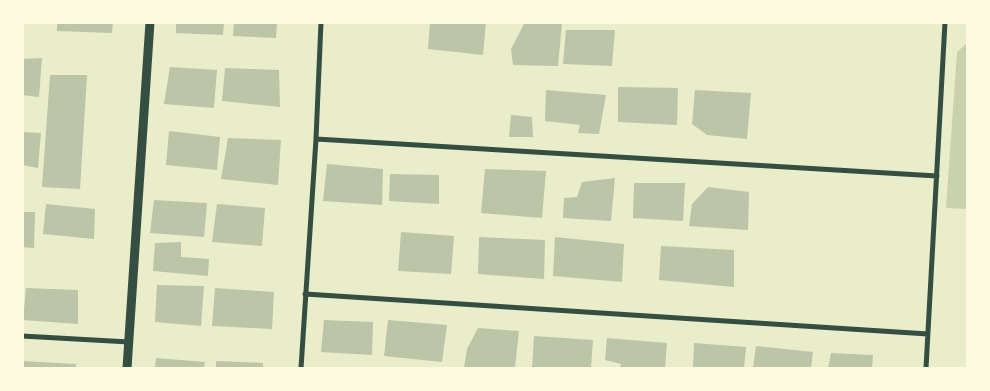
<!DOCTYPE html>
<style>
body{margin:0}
#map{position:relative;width:990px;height:391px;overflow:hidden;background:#e9edc9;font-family:Raleway,sans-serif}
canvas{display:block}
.frame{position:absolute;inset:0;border:24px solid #fefae0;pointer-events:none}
</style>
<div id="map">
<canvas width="990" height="391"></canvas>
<div class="frame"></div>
</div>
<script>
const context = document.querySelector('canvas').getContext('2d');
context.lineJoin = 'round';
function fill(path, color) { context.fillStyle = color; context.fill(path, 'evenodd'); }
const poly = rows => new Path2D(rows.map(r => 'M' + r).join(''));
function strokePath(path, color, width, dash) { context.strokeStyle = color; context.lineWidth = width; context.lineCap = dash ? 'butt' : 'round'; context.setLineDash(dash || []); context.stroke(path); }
fill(poly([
 [967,43,967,209,946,208,957,52]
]), '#cad2ad');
fill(poly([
 [57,22,113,22,112,33,57,31],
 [176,22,224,22,223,35,176,33],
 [234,22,277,22,276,38,233,36],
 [430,22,486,22,483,55,428,49],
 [525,22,562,23,558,66,513,65,511,49],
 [566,30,615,30,612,66,563,64],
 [42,58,39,97,22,95,22,59],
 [170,67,217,70,214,108,164,104],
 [225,68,279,70,280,107,222,101],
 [50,75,87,75,80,189,42,187],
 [618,87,678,88,677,125,618,122],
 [546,90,606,95,599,134,578,133,580,125,545,121],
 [695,90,751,93,747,139,707,135,692,124],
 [511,115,532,117,533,137,509,137],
 [169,131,220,137,217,170,166,165],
 [22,132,41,133,38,168,22,165],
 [228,138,281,140,278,185,221,179],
 [327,164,383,169,382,205,323,201],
 [485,169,546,171,542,218,481,213],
 [390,174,439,175,439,204,389,201],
 [615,178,611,221,563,218,564,198,577,197,582,182],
 [634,183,685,183,683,221,633,218],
 [708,187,749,192,748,230,689,226,692,204],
 [154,200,207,203,204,237,150,233],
 [46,204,95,209,94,239,43,234],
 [217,204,265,208,262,246,212,242],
 [22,212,35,212,34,248,22,247],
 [401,232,454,236,451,274,398,271],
 [479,237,545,240,544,279,478,274],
 [555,237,624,244,622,282,553,276],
 [181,242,181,257,209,259,208,276,153,271,155,243],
 [661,246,734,250,734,287,659,280],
 [157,285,204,286,201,326,155,322],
 [26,288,78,290,78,324,23,320],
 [215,288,274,292,272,329,212,326],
 [324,320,373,322,372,355,321,352],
 [388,320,447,325,442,362,384,356],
 [478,328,519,331,515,368,464,368,467,349],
 [534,336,593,340,591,368,532,368],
 [607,338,667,343,665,368,620,368,621,364,605,360],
 [694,343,746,347,744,368,693,368],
 [756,346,813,352,811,368,753,368],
 [831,353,873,355,872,368,828,368],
 [156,358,205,362,204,368,155,368],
 [22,361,76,364,76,368,22,368],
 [216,361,263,363,263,368,216,368]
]), '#bcc5a7');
strokePath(poly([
 [316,139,937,176],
 [305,294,928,334],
 [22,336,129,342],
 [301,368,316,139,321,22],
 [926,368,945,22]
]), '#344e41', 5);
strokePath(poly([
 [127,368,150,22]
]), '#344e41', 9);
</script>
